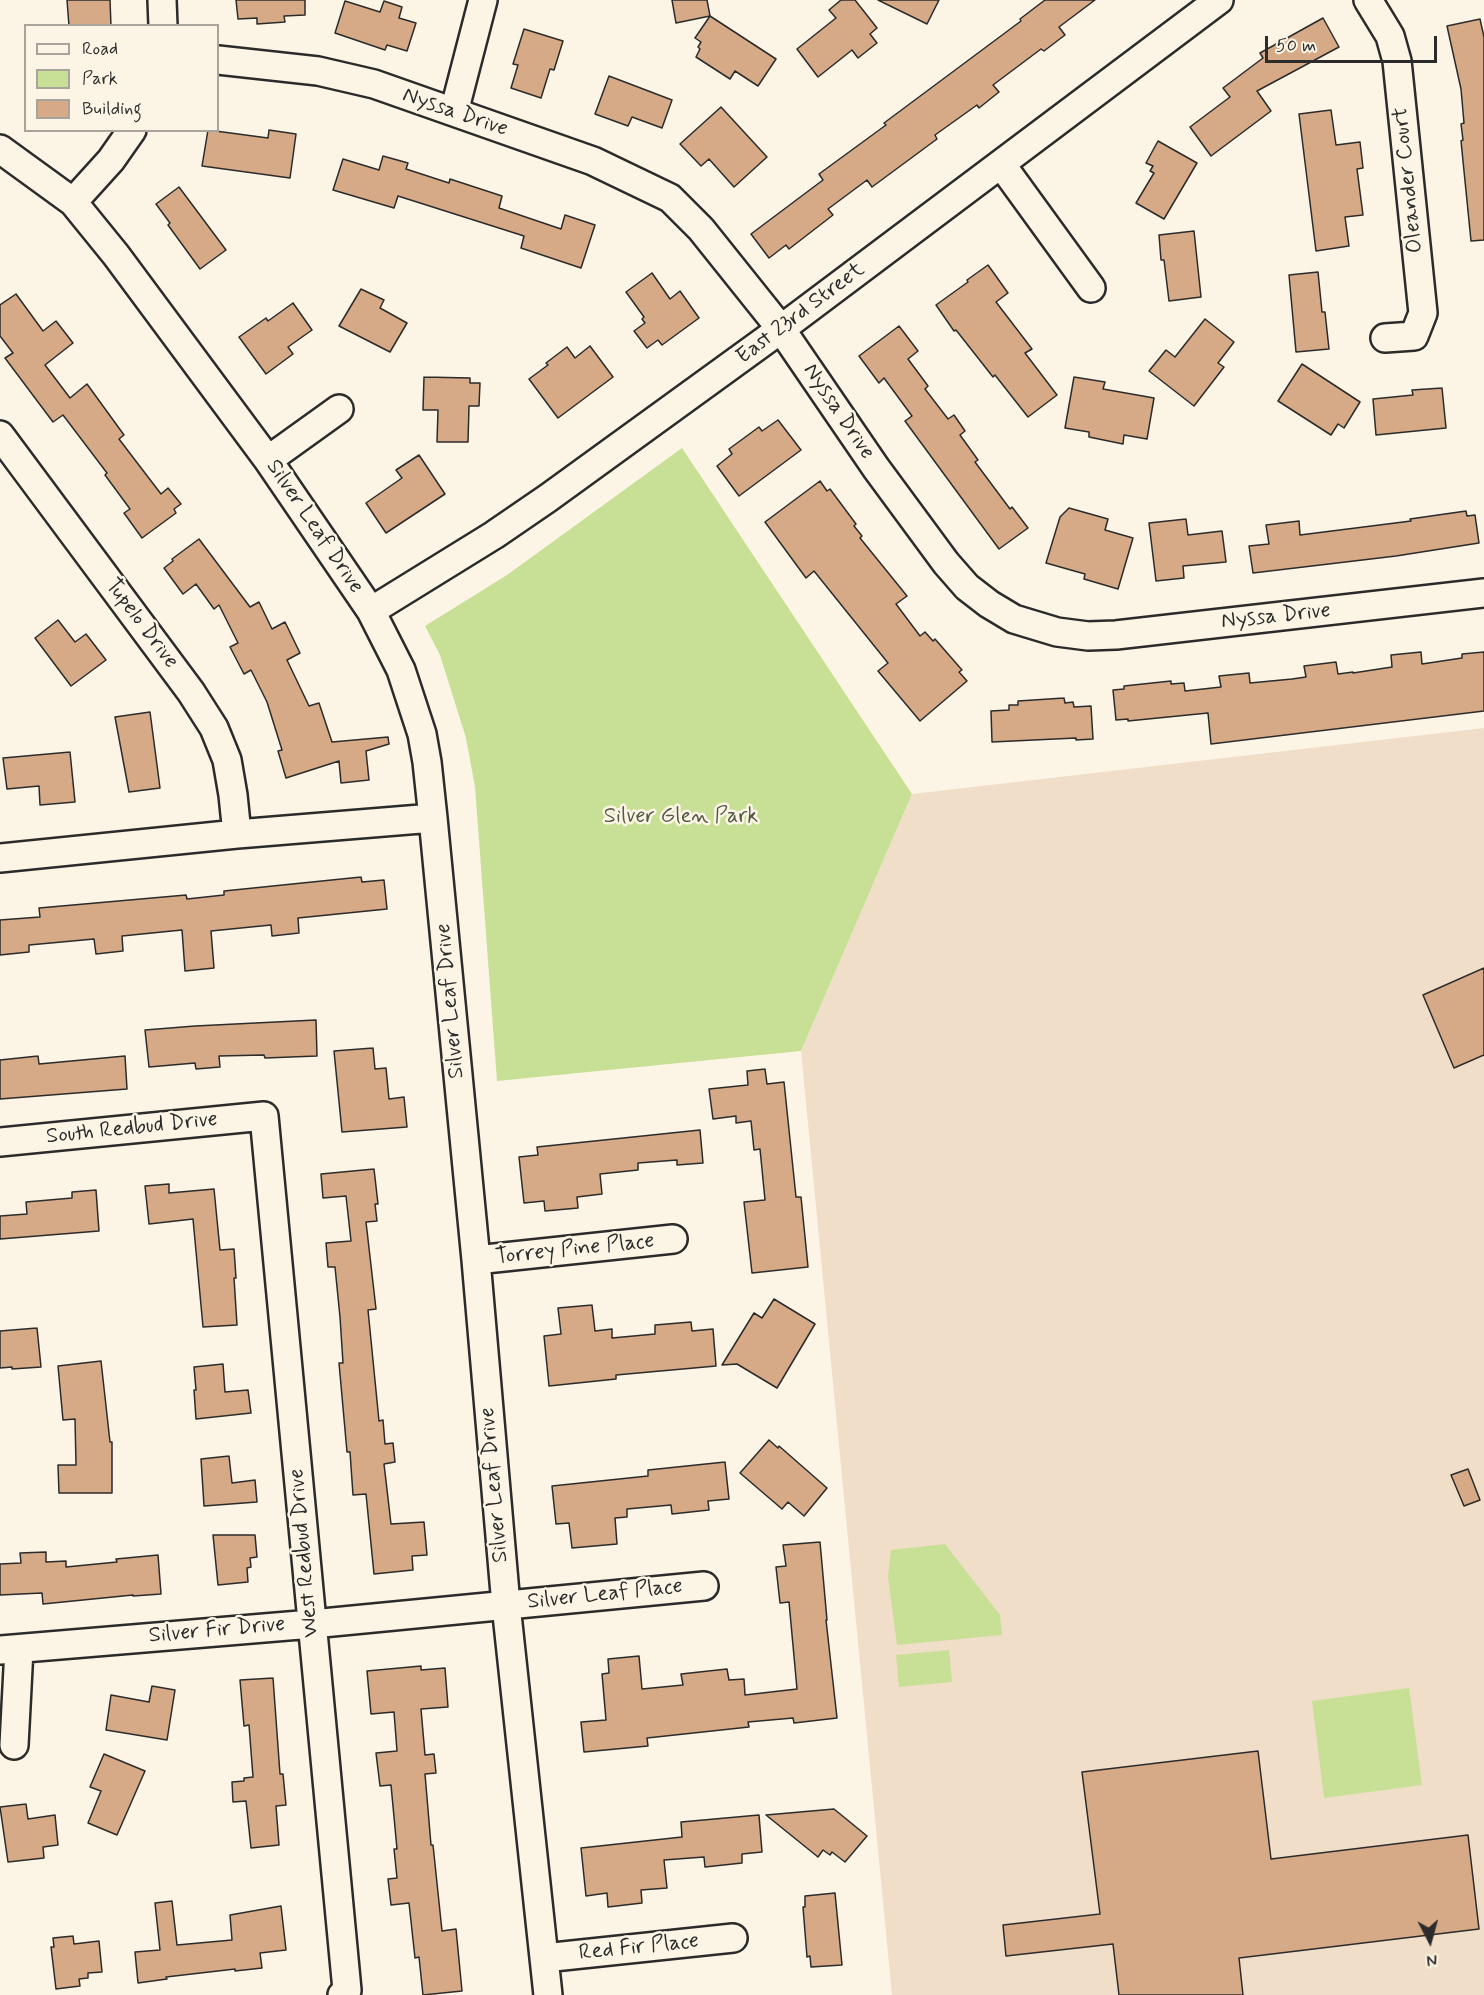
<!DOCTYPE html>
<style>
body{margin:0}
#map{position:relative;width:1484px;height:1995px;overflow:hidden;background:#fcf5e5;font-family:Mynerve,sans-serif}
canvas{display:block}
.legend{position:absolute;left:24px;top:24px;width:195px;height:108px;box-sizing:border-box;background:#fcf5e5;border:2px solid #a8a49b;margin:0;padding:8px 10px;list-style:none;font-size:18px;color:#2b2b2b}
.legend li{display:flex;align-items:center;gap:12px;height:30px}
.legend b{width:30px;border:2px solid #a8a49b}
.north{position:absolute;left:1400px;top:1911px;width:60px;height:60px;-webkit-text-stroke:4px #fcf5e5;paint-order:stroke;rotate:174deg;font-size:16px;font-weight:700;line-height:24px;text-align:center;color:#2b2b2b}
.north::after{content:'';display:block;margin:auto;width:21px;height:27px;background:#2b2b2b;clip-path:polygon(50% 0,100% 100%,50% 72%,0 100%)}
.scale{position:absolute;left:1265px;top:36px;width:172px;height:27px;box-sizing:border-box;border:3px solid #2b2b2b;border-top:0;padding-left:8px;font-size:18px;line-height:21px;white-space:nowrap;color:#2b2b2b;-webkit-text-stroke:4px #fcf5e5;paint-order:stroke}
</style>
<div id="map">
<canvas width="1484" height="1995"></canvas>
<ul class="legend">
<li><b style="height:8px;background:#fcf5e5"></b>Road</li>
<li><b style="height:16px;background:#c7e096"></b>Park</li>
<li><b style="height:16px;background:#d6aa87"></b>Building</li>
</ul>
<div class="north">N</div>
<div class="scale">50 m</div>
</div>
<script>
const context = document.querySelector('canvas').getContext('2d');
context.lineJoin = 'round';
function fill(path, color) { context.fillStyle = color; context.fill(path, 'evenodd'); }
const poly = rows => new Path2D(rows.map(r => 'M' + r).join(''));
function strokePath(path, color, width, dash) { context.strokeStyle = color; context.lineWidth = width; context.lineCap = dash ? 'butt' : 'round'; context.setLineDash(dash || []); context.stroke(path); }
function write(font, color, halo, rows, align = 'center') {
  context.font = font + ' Mynerve,sans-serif'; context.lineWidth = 5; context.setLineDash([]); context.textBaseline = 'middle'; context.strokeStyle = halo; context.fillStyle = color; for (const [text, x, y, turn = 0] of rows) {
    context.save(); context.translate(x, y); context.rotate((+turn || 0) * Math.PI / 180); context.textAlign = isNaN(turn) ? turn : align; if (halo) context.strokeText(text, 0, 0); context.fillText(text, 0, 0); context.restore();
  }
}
fill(poly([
 [1484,728,1484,1995,892,1995,801,1051,912,794]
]), '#f1dec9');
fill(poly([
 [682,448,912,794,801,1051,497,1081,475,787,466,738,440,655,425,626,507,575],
 [945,1544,1000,1615,1002,1635,897,1645,888,1577,891,1550],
 [949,1650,952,1682,899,1687,896,1655],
 [1409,1688,1422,1785,1324,1798,1312,1701]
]), '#c7e096');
const building = poly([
 [67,0,110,0,111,26,69,26,67,0],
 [236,0,305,0,305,15,284,16,285,22,257,24,257,18,238,19,236,0],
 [672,0,707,0,710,16,776,59,758,86,735,71,730,79,696,57,700,49,698,47,701,42,695,38,710,16,676,23,672,0],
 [841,0,855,0,877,28,870,34,877,43,858,58,852,50,818,77,797,49,836,18,829,10,841,0],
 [878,0,939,0,927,24,878,0],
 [1045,0,1095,0,1059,27,1065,35,1044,51,1041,49,993,85,999,92,979,108,977,105,935,135,937,139,872,187,867,180,828,209,833,215,789,249,786,245,769,258,751,234,823,180,819,174,886,125,884,123,1021,21,1020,19,1045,0],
 [345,1,380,12,384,1,402,7,399,18,416,23,407,51,387,45,385,50,335,33,345,1],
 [1323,18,1339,47,1257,91,1271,111,1211,156,1190,127,1230,97,1223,88,1263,58,1260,53,1323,18],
 [1480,19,1484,37,1484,240,1471,241,1461,141,1463,140,1461,124,1464,123,1461,89,1447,26,1480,19],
 [524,29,563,41,554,70,550,69,541,98,511,88,518,65,513,64,524,29],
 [609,76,672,100,662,128,632,117,628,126,595,114,609,76],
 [721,107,767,157,734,187,709,159,701,166,680,144,721,107],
 [1331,110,1336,145,1360,142,1363,168,1357,169,1363,215,1345,217,1349,246,1316,251,1299,114,1331,110],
 [208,130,268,138,269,130,296,134,290,178,202,166,208,130],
 [1158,141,1197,163,1164,219,1136,203,1154,173,1150,171,1153,166,1146,163,1158,141],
 [383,156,408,163,406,169,449,183,450,179,502,196,499,208,561,229,565,215,595,225,581,268,521,248,524,236,398,196,394,208,333,190,343,159,379,170,383,156],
 [179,187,226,250,200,269,168,225,170,223,156,204,179,187],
 [1194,231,1201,297,1169,301,1164,260,1161,260,1159,235,1194,231],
 [988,265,1008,293,996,302,1032,349,1025,353,1057,395,1028,417,995,375,993,377,956,330,954,331,936,305,968,282,967,280,988,265],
 [1318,272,1322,312,1325,312,1329,349,1296,352,1289,275,1318,272],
 [652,273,670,299,680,291,699,318,662,345,658,340,647,348,634,331,645,323,642,319,644,317,626,292,652,273],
 [361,289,384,300,380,308,407,323,390,352,339,326,361,289],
 [16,294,43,331,56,321,73,343,45,365,70,398,87,384,124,435,119,439,161,494,168,488,181,504,174,509,176,513,142,538,124,513,130,509,105,475,107,473,63,415,53,422,5,358,13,353,0,336,0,305,16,294],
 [293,303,312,330,288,347,293,354,266,374,239,337,266,318,268,321,293,303],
 [1205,319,1234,342,1218,363,1224,367,1194,406,1149,371,1166,350,1175,357,1205,319],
 [899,326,918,351,908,359,928,386,925,389,948,419,954,415,965,431,960,435,978,460,975,462,1010,509,1012,507,1028,528,999,549,905,421,912,416,884,378,879,383,859,356,899,326],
 [590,346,613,377,558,418,529,379,548,365,546,363,567,347,575,358,590,346],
 [1302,364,1360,402,1344,428,1338,424,1331,435,1278,401,1302,364],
 [424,377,470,378,470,383,480,383,479,406,469,406,468,442,437,442,438,410,423,410,424,377],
 [1074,377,1105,382,1103,389,1154,398,1147,439,1124,435,1123,444,1089,437,1089,432,1065,428,1074,377],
 [1442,388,1446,428,1376,435,1373,399,1413,395,1412,390,1442,388],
 [778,420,801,450,739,496,717,466,732,454,729,449,759,427,762,431,778,420],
 [419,455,445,494,386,533,366,503,402,478,396,470,419,455],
 [820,481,827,491,830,489,856,524,854,526,862,536,860,538,907,596,896,604,920,636,925,632,933,641,935,639,962,670,959,672,967,681,920,721,878,671,888,663,814,571,806,578,765,522,820,481],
 [1069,508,1108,519,1105,530,1133,538,1118,589,1084,579,1085,574,1046,563,1060,517,1069,508],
 [1466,511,1467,516,1475,515,1479,543,1396,556,1253,573,1249,546,1269,544,1266,525,1299,521,1300,535,1411,521,1410,519,1466,511],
 [1186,519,1188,535,1222,531,1226,562,1183,566,1184,578,1156,581,1149,523,1186,519],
 [199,539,250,607,259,602,272,629,285,622,300,653,287,660,309,706,319,703,332,742,388,737,389,744,366,751,369,780,341,783,339,761,286,778,278,751,282,750,267,702,251,670,244,674,230,647,238,643,219,605,214,609,196,584,183,594,164,568,173,561,172,559,199,539],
 [58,620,75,642,86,634,106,660,71,686,35,638,58,620],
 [1421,652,1422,664,1462,658,1462,654,1484,652,1484,711,1211,744,1208,713,1128,721,1128,719,1116,720,1113,690,1124,689,1124,686,1171,681,1171,684,1184,683,1185,691,1221,687,1219,676,1249,673,1250,683,1292,679,1306,677,1304,666,1336,662,1338,674,1353,672,1353,673,1392,667,1391,655,1421,652],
 [1064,698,1065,703,1073,702,1074,707,1091,706,1093,739,1076,740,1076,738,992,742,991,711,1009,710,1009,705,1018,705,1018,701,1064,698],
 [150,712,160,788,129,792,115,717,150,712],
 [70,752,75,802,40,805,39,786,7,789,3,758,70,752],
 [361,877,362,882,384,880,387,909,298,918,299,933,272,936,271,925,211,931,214,968,185,971,182,930,122,936,123,951,96,954,94,939,29,945,29,952,0,955,0,920,40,917,39,908,186,895,187,899,224,895,224,891,361,877],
 [1484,968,1484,1055,1454,1068,1423,995,1484,968],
 [316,1020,317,1056,265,1058,264,1055,219,1056,220,1067,196,1069,195,1063,149,1067,145,1030,195,1026,316,1020],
 [373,1048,375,1069,386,1068,389,1099,404,1097,407,1127,342,1132,334,1051,373,1048],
 [38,1056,39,1064,125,1056,127,1089,0,1099,0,1060,38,1056],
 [765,1069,767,1084,784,1082,796,1197,801,1197,808,1267,752,1273,744,1202,765,1200,760,1149,754,1150,751,1121,736,1123,736,1116,713,1119,709,1089,748,1085,747,1071,765,1069],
 [700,1130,703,1163,677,1165,677,1160,638,1163,638,1170,600,1174,602,1194,577,1197,578,1208,545,1211,544,1201,524,1203,519,1157,538,1155,537,1147,700,1130],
 [374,1169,378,1204,375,1204,377,1221,366,1222,376,1309,368,1310,379,1421,383,1420,385,1444,393,1443,395,1462,384,1464,391,1524,424,1522,427,1555,412,1556,413,1570,374,1574,366,1494,353,1495,350,1452,347,1452,339,1363,343,1363,340,1317,335,1267,328,1267,326,1243,351,1241,346,1196,323,1198,321,1174,374,1169],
 [169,1184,169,1193,214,1189,220,1250,234,1249,236,1278,234,1278,237,1325,203,1327,193,1219,149,1224,145,1186,169,1184],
 [96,1190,99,1231,0,1239,0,1216,27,1214,26,1202,72,1198,72,1192,96,1190],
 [774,1299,815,1324,777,1388,737,1364,722,1365,754,1313,762,1318,774,1299],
 [592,1305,595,1331,612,1329,612,1338,655,1334,655,1325,691,1322,692,1331,713,1329,716,1366,616,1375,616,1379,549,1386,544,1336,561,1334,558,1308,592,1305],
 [37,1328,41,1367,12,1369,12,1367,0,1368,0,1331,37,1328],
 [101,1361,110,1442,112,1442,112,1493,59,1493,58,1465,76,1465,75,1419,63,1420,58,1366,101,1361],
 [223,1364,225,1392,248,1390,251,1413,196,1419,194,1390,196,1390,194,1367,223,1364],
 [769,1440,778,1448,779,1446,827,1488,804,1516,788,1502,782,1509,740,1473,769,1440],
 [229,1456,232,1483,255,1480,257,1502,204,1506,201,1459,229,1456],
 [725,1462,729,1499,708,1501,709,1510,672,1514,671,1505,627,1509,627,1517,615,1518,617,1544,572,1548,569,1523,556,1524,552,1486,648,1476,648,1470,725,1462],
 [1468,1469,1480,1500,1464,1506,1451,1475,1468,1469],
 [213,1535,255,1535,257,1557,250,1558,251,1567,247,1568,248,1582,218,1585,213,1535],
 [820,1542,827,1620,826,1620,837,1718,794,1723,793,1718,748,1722,749,1727,647,1738,648,1746,584,1752,581,1722,606,1720,602,1674,609,1673,608,1659,639,1656,642,1689,683,1685,681,1674,727,1669,729,1680,744,1679,745,1695,797,1689,789,1602,780,1603,776,1567,786,1566,783,1545,820,1542],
 [46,1552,46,1562,66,1561,66,1567,117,1562,116,1559,158,1555,161,1594,133,1596,133,1595,43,1604,42,1593,0,1595,0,1564,21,1563,20,1553,46,1552],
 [421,1666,421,1670,445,1668,448,1707,421,1709,425,1755,434,1754,436,1773,425,1774,431,1845,433,1845,442,1931,456,1929,462,1991,423,1995,419,1957,415,1958,409,1903,391,1905,388,1879,397,1878,394,1849,397,1849,391,1785,380,1786,376,1753,397,1751,394,1712,371,1714,367,1671,421,1666],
 [273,1678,280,1774,283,1774,286,1805,276,1806,279,1845,251,1848,246,1801,233,1802,232,1782,244,1781,244,1778,253,1777,249,1725,244,1726,240,1680,273,1678],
 [152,1686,175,1690,167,1740,106,1730,111,1695,149,1702,152,1686],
 [1258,1751,1271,1859,1468,1835,1479,1929,1239,1958,1243,1995,1119,1995,1113,1944,1006,1956,1003,1925,1100,1914,1082,1772,1258,1751],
 [104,1754,145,1771,117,1835,88,1823,101,1791,90,1787,104,1754],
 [26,1804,28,1819,55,1815,58,1845,43,1847,44,1858,8,1862,0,1807,26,1804],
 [834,1809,867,1836,845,1862,832,1852,830,1855,823,1850,818,1857,766,1815,834,1809],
 [759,1815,762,1852,742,1854,742,1863,705,1867,704,1857,664,1860,667,1888,641,1890,642,1903,608,1907,607,1893,586,1896,581,1848,682,1837,681,1822,759,1815],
 [835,1893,842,1965,811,1967,810,1956,807,1957,803,1907,805,1907,805,1896,835,1893],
 [172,1901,177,1945,232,1940,230,1915,281,1906,286,1950,260,1953,262,1968,235,1971,235,1969,166,1977,167,1979,138,1983,135,1952,160,1950,155,1903,172,1901],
 [73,1936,74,1944,99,1941,102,1972,88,1973,88,1978,79,1979,80,1986,56,1989,51,1947,54,1947,53,1938,73,1936]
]);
fill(building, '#d6aa87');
strokePath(building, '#2b2b2b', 1.5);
const street = poly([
 [162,0,163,26],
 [1368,0,1390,36,1397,61,1423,313,1414,336,1385,338],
 [218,60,318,71,374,84,593,161,670,198,701,229,781,329,876,468,946,563,967,587,989,604,1014,619,1057,632,1088,636,1116,635,1484,593],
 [454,112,483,0],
 [0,149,73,202,116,255,268,460,371,611,401,670,422,734,427,762,433,818,476,1260,506,1605,548,1995],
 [1001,164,1091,288],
 [73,202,111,160,132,130],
 [0,435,191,692,214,728,227,760,233,795,237,834],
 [268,460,339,409],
 [371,611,494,535,548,498,781,329,1219,0],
 [0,858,237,834,433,818],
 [0,1142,264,1116,347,1990,342,1995],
 [476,1260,673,1239],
 [0,1650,312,1624,704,1586],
 [14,1745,19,1649],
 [544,1958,733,1938]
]);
strokePath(street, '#2b2b2b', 32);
strokePath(street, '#fcf5e5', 27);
write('22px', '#2b2b2b', '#fcf5e5', [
 ["Nyssa Drive",455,113,19],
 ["Oleander Court",1409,180,-96],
 ["East 23rd Street",801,314,-37],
 ["Nyssa Drive",838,412,56],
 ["Silver Leaf Drive",314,527,56],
 ["Nyssa Drive",1276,617,-6],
 ["Tupelo Drive",141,624,53],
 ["Silver Leaf Drive",451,1001,-95],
 ["South Redbud Drive",132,1129,-6],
 ["Torrey Pine Place",575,1250,-6],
 ["Silver Leaf Drive",495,1485,-95],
 ["West Redbud Drive",305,1553,-95],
 ["Silver Leaf Place",605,1595,-6],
 ["Silver Fir Drive",217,1631,-5],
 ["Red Fir Place",639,1948,-6]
]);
write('22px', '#525846', '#fcf5e5', [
 ["Silver Glen Park",681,817]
]);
</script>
